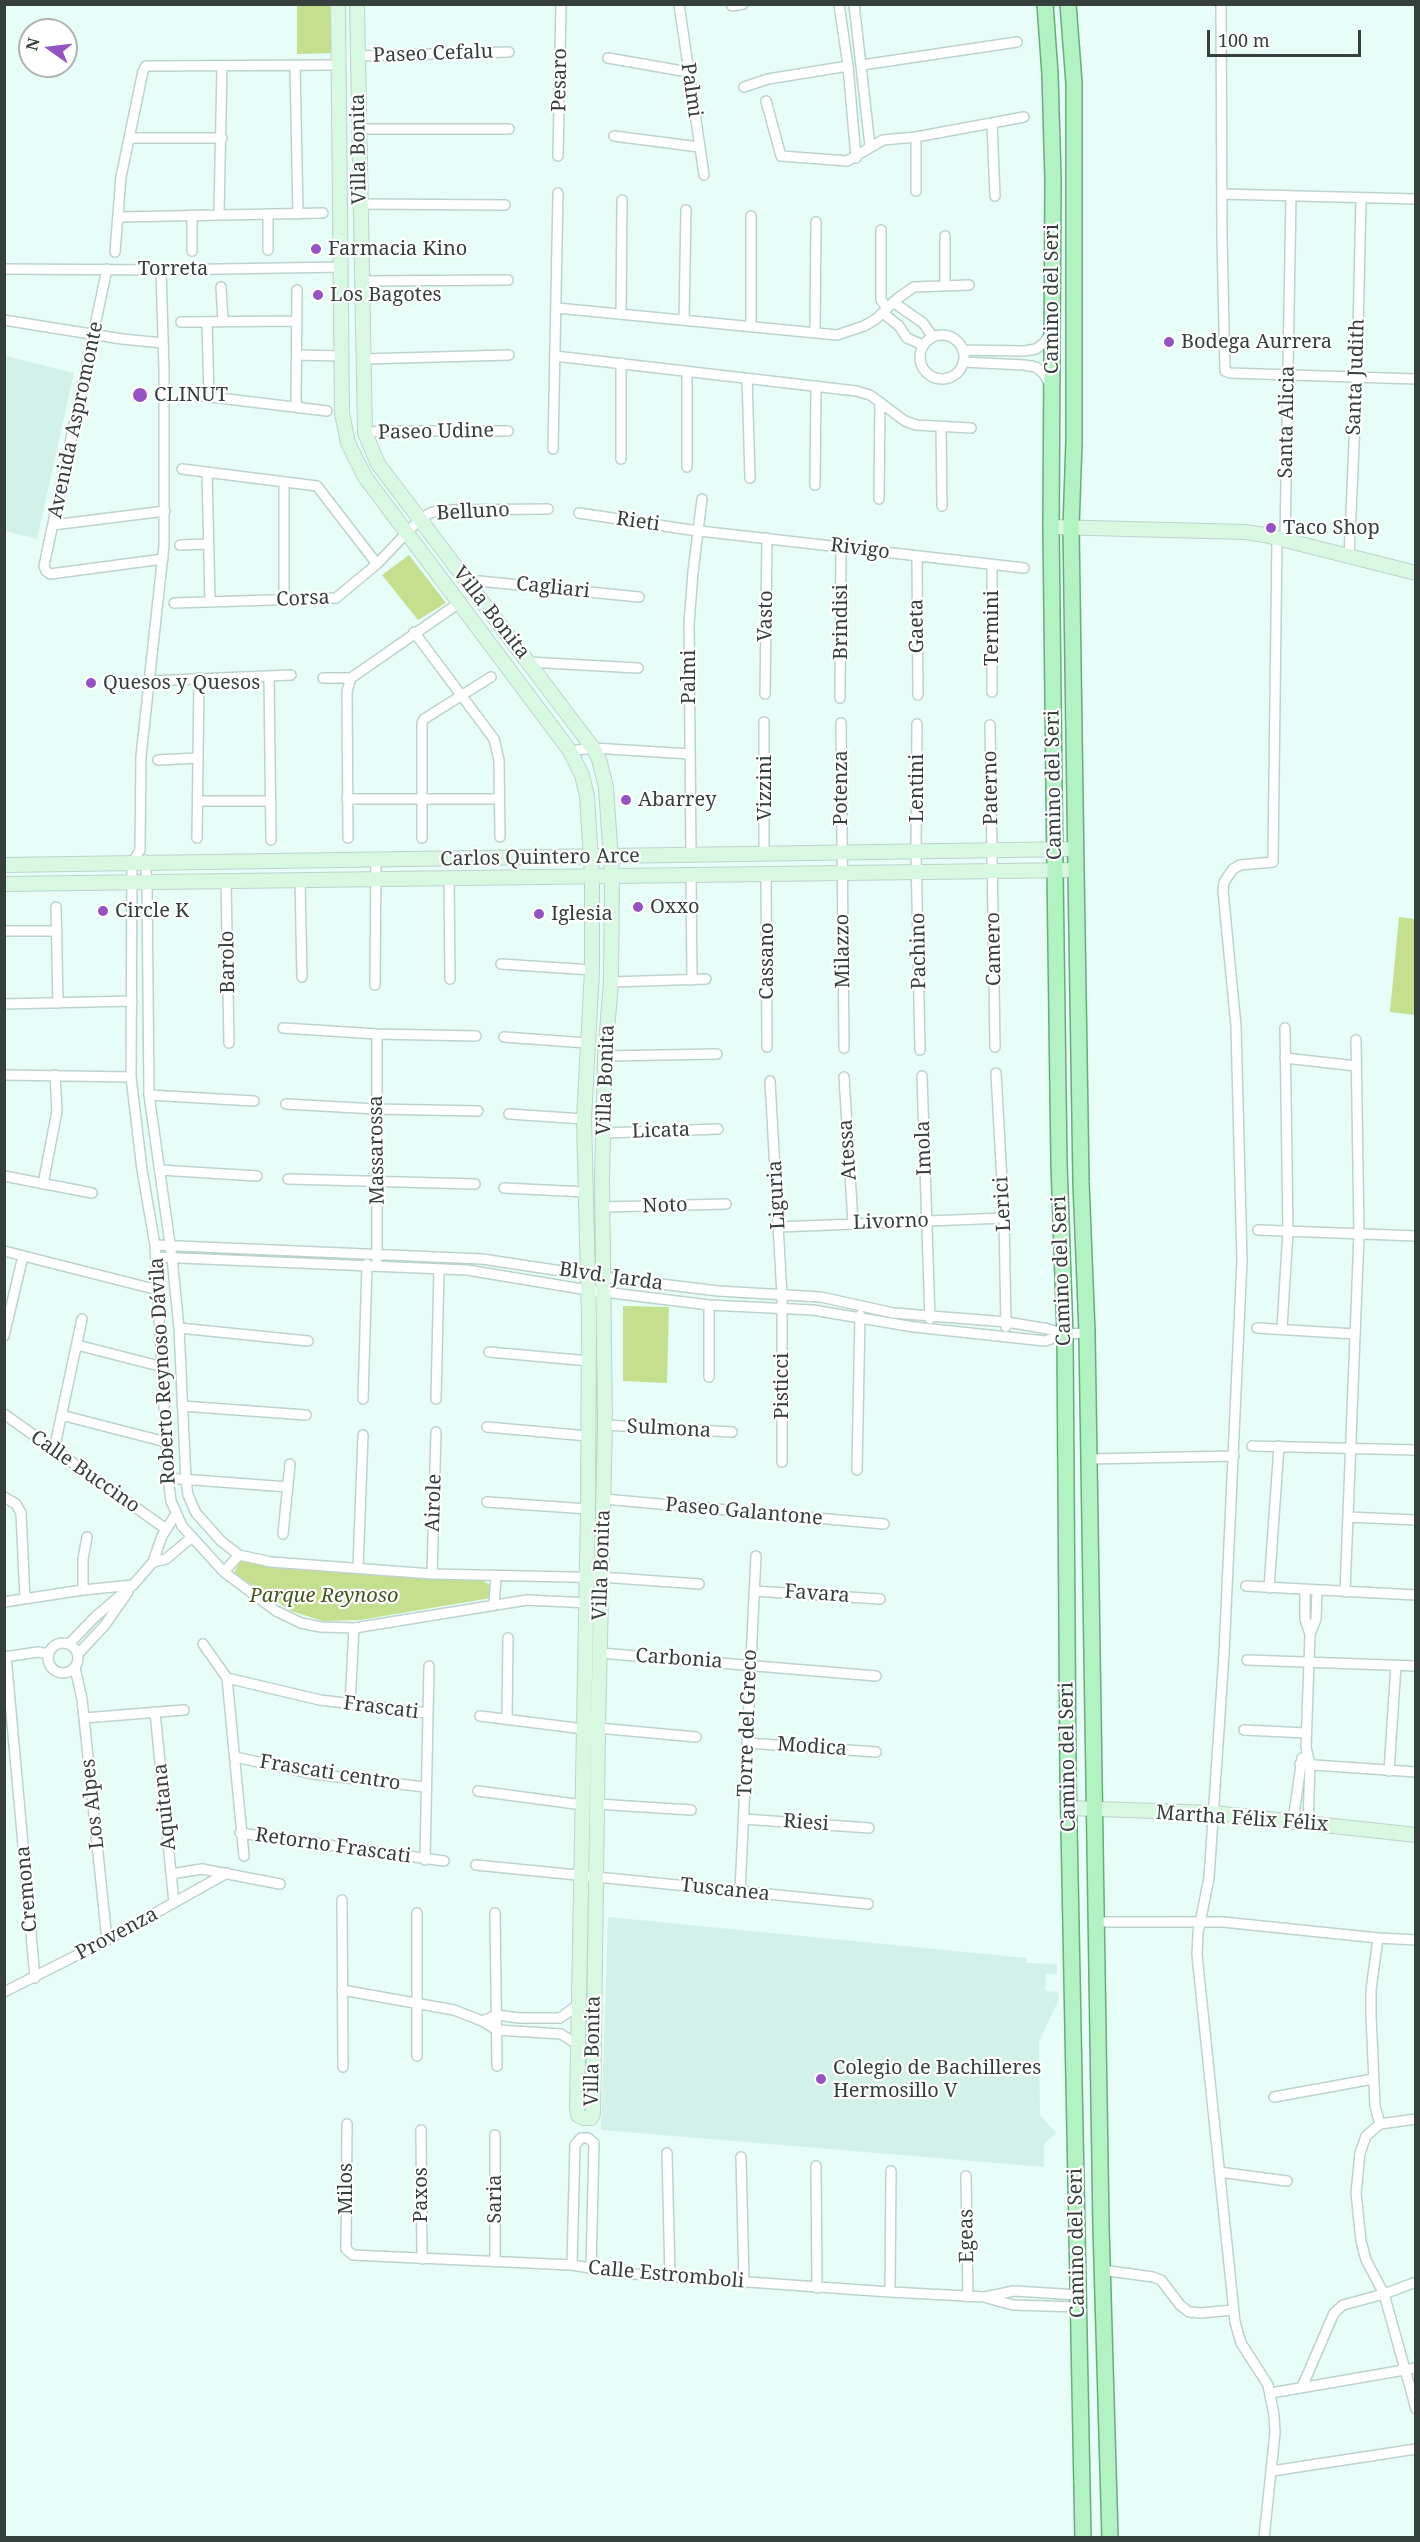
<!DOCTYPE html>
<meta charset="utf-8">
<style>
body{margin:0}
#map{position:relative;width:1420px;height:2542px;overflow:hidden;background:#e6fef7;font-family:"Noto Serif",serif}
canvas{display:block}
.frame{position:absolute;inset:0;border:6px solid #353f3c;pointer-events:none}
.north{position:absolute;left:18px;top:18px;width:60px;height:60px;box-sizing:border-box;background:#fff;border:2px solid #aeb2b1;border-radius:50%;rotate:284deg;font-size:16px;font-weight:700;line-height:24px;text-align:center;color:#353f3c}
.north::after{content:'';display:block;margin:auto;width:21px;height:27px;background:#9651c5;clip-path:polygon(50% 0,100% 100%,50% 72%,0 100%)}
.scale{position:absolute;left:1207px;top:30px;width:154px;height:27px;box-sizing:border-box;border:3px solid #353f3c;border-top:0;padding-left:8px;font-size:18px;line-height:21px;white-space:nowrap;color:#353f3c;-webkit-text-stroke:4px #fff;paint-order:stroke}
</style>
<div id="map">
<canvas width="1420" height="2542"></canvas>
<div class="frame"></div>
<div class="north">N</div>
<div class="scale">100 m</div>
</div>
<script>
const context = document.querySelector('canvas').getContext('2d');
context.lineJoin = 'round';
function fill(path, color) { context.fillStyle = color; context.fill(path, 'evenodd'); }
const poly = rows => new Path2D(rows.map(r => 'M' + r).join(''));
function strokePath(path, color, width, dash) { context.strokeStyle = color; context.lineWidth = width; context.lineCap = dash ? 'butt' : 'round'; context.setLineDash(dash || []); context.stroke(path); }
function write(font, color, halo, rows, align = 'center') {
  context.font = font + ' "Noto Serif",serif'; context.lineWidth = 4.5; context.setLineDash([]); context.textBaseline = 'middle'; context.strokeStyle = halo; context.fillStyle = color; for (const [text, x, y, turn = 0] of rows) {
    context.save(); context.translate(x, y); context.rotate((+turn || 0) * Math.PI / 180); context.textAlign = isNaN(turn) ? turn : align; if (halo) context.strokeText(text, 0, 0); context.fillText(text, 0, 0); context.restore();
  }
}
fill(poly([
 [5,356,74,373,37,539,5,531],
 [608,1917,1027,1958,1027,1963,1057,1964,1057,1974,1046,1974,1045,1991,1058,1992,1058,2001,1039,2042,1040,2115,1056,2133,1044,2144,1044,2167,601,2130]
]), '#d2f2e9');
fill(poly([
 [297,5,333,5,334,53,297,54],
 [409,555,446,603,418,620,382,575],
 [1399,917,1415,919,1415,1015,1390,1012],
 [623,1306,669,1307,667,1383,623,1381],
 [249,1559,267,1565,324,1571,479,1578,490,1585,491,1598,360,1620,323,1621,291,1611,234,1573,240,1561]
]), '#c4e08e');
const street = poly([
 [679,4,704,175],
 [839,4,848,66,856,158],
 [854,4,870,146],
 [1221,4,1222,238,1225,371,1230,373,1416,379],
 [732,6,743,4],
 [358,56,509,52],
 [608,58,688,72],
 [862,65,1017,42],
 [295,66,298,214],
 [744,87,768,79,848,66],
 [766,101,781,156,847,161,883,140,916,137,1024,117],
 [992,123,995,196],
 [359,129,509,129],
 [614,136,699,147],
 [129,138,222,138],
 [558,156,561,4],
 [916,191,916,137],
 [1222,194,1416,199],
 [360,204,505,205],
 [219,213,222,66],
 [751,216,751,326],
 [119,217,323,213],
 [881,230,881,300,887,308],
 [945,236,945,285],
 [268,250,268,215],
 [192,251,192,215],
 [115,252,121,177,143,71,146,66,338,65],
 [4,269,161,270,341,267],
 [107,269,44,566,46,571,50,574,163,559],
 [161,270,164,369,164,545,141,756,140,850,132,864,131,1077,142,1170,155,1245,168,1478,171,1501,182,1526,224,1572,276,1611,301,1623,321,1627,354,1628,527,1600,589,1603],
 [361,281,508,280],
 [221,287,223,322],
 [893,302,923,323,933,337],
 [557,308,837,335,864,326,876,319,898,298,914,287,969,285],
 [883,313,899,326,907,338,923,345],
 [621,314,622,200],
 [4,320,122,339,163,343],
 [684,320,686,210],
 [181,322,297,321],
 [207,322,209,397],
 [815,333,816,222],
 '920 357a22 22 0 1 1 44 0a22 22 0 1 1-44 0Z',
 [963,350,1024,351,1036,349,1045,342,1050,333],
 [297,355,342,356],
 [555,356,856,391,870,395,905,421,916,425,971,428],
 [363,359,509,355],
 [963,362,1024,365,1036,367,1044,374,1050,385],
 [687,371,687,467],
 [747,378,750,478],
 [186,394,327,411],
 [296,406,297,290],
 [941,427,942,506],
 [365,433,380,431,508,431],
 [553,449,558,193],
 [621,459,621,363],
 [182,469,317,486,377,564],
 [207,472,210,602],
 [284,482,284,600],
 [815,485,816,386],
 [879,499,880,402],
 [579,513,691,530,1024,568],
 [53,525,165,511],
 [1285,540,1291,196],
 [180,545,208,544],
 [917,556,918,695],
 [1349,557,1357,378,1361,198],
 [467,583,479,581,639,597],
 [174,603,336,598,377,564,420,519,430,513,440,510,548,509],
 [414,632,494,739,499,760,500,837],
 [528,662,638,668],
 [269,676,271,840],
 [323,678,351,678,459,603],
 [149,681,291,675],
 [992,692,992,564],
 [765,694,767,538],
 [840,698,841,547],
 [764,722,764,855],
 [841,723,844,1048],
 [917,724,916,852,920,1050],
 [990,725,995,1047],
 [570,751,593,748,690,754],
 [158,760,198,758],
 [347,799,499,799],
 [198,801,271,801],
 [197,838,199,678],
 [348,838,347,691,351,678],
 [422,838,422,723,424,719,491,677],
 [691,856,689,624,693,572,702,499],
 [145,860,147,882,149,1095,172,1258,179,1328,186,1481,188,1495,196,1513,221,1541,239,1555,271,1562,432,1574,615,1578,699,1584],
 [766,874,767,1047],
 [691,875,692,980],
 [449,878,450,979],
 [300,880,302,977],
 [226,881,229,1043],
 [56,907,58,1003],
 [4,931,57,931],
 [501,964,592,970],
 [611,982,706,979],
 [375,985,376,860],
 [4,1004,132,1001],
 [283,1028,377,1034,476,1036],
 [504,1037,587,1043],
 [605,1056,717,1054],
 [1285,1058,1356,1066],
 [996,1073,1004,1218,1006,1327],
 [4,1075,131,1077],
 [922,1076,930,1319],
 [844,1077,853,1223],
 [770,1081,782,1296,782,1462],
 [149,1095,254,1101],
 [286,1104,376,1109,478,1111],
 [509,1114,584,1119],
 [604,1133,718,1129],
 [160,1170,257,1176],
 [4,1176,92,1193],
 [288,1179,475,1184],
 [43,1184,57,1111,55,1075],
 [504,1188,585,1192],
 [603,1207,726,1204],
 [779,1227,1004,1218],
 [1258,1230,1416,1236],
 [155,1245,482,1259,588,1275,718,1291,821,1297,893,1313,1007,1322,1048,1329,1065,1334],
 [4,1251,158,1290],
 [156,1257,467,1270,588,1290,709,1305,813,1310,914,1327,1045,1341,1065,1334,1087,1333],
 [377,1259,377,1034],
 [709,1305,709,1377],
 [179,1328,308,1341],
 [1257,1328,1355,1334],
 [1282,1328,1288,1231,1285,1028],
 [4,1336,23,1256],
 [77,1345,163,1367],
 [489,1352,589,1361],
 [363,1399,367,1264],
 [436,1399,439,1269],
 [182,1406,306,1415],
 [4,1414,166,1529],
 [61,1415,166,1442],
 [605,1425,732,1432],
 [487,1427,588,1436],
 [1252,1446,1416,1450],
 [54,1450,82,1319],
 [1089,1459,1234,1456],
 [857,1470,860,1315],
 [168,1478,288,1487],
 [4,1497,16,1504,21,1513,25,1599],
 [604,1499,884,1524],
 [487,1502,588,1509],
 [1348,1517,1416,1520],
 [283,1534,290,1464],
 [153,1562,166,1559,191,1538],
 [358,1568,363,1435],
 [224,1572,239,1555],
 [432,1574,436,1432],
 [1246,1586,1416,1595],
 [1269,1588,1279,1446],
 [83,1590,83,1559,87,1537],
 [1305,1590,1305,1619,1310,1634],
 [754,1591,880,1599],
 [1345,1592,1359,1234,1356,1040],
 [4,1602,83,1590,133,1585],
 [494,1604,496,1577],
 '48 1658a15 15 0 1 1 30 0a15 15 0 1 1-30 0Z',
 [69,1644,96,1616,133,1585,153,1562,162,1536,176,1514],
 [203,1644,227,1678,244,1856],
 [600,1653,876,1676],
 [78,1654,105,1625,128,1592],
 [6,1656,35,1978],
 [4,1657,38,1652,49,1654],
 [1247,1660,1416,1666],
 [75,1668,82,1699,107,1940],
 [227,1678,320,1700,428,1713],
 [350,1705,354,1628],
 [155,1712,174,1903],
 [480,1716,584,1729],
 [84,1718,184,1710],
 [507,1719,508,1638],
 [598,1728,696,1737],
 [1244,1730,1306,1733],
 [747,1743,876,1752],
 [235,1757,313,1774,425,1787],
 [1300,1764,1416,1772],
 [1389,1771,1396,1665],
 [478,1791,583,1805],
 [597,1804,691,1810],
 [744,1819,869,1828],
 [1293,1821,1302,1758],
 [1308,1823,1310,1765,1306,1747,1309,1662,1310,1634,1316,1619,1317,1591],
 [240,1833,444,1861],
 [425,1860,429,1666],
 [476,1865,868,1904],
 [171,1874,202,1869,280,1884],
 [740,1891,756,1556],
 [342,1900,343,2067],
 [495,1913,497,2066],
 [1097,1922,1223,1922,1378,1938,1416,1940],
 [1378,1938,1371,1990,1371,2014,1375,2106,1380,2124,1416,2119],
 [342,1990,454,2010,482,2021],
 [4,1992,107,1940,227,1873],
 [577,2044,561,2034,497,2030,482,2021,497,2015,519,2018,560,2018,578,2005],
 [417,2056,417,1913],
 [1274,2097,1373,2079],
 [347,2124,346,2249,353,2255,572,2265,620,2273,890,2292,985,2297,1014,2291,1079,2295],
 [1380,2124,1366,2136,1360,2153,1356,2193,1361,2241,1366,2260,1384,2294,1416,2282],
 [421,2130,422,2259],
 [667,2153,670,2277],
 [741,2157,744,2283],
 [816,2166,817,2288],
 [1219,2172,1287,2181],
 [966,2176,968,2297],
 [495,2262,495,2135],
 [572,2265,575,2145,581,2138,588,2138,594,2143,591,2269],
 [1102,2270,1153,2277,1161,2280,1180,2305,1189,2312,1201,2313,1233,2310],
 [890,2292,891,2171],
 [987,2298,1013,2305,1079,2307],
 [1302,2387,1334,2313,1343,2305,1384,2294,1416,2409],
 [1271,2393,1416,2368],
 [1272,2471,1416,2449],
 [1264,2538,1275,2433,1274,2415,1268,2385,1241,2343,1235,2322,1197,1955,1198,1933,1209,1878,1224,1654,1242,1260,1236,1026,1223,891,1224,882,1233,869,1240,865,1273,862,1277,538]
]);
const secondary = poly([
 [338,4,342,413,348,443,365,477,570,751,582,775,587,796,592,876,592,970,584,1119,589,1318,588,1509,577,2107,578,2115,583,2118,591,2118,593,2114,598,1728,605,1425,602,1178,605,1056,611,982,612,876,606,787,599,759,593,748,378,464,365,433,357,4],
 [1051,527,1245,532,1265,535,1416,573],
 [4,865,1076,849],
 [4,884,1076,870],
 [1068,1808,1214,1813,1416,1835]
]);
const primary = poly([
 [1045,4,1050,74,1053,179,1051,527,1055,870,1059,1163,1065,1334,1068,1775,1083,2538],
 [1068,4,1074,83,1074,442,1071,527,1076,870,1081,1182,1087,1333,1101,2227,1110,2538]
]);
strokePath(street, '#bcd3cd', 12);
strokePath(secondary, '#bcd3cd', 16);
strokePath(primary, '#66ae7a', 18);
strokePath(street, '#fff', 9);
strokePath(secondary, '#d9f8e1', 14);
strokePath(primary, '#b3f2c3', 15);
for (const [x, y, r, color] of [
 [316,249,6,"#9651c5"],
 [318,295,6,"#9651c5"],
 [1169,342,6,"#9651c5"],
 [140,395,8,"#9651c5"],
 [1271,528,6,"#9651c5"],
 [91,683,6,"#9651c5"],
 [626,800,6,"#9651c5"],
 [638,907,6,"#9651c5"],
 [103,911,6,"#9651c5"],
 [539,914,6,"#9651c5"],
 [821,2079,6,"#9651c5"]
]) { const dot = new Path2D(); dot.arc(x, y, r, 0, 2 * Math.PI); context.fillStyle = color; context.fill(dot); strokePath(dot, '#fff', 2); }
write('20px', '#353f3c', '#fff', [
 ["Paseo Cefalu",433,54,-2],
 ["Pesaro",560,80,-89],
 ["Palmi",691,90,82],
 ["Villa Bonita",359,149,-91],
 ["Torreta",173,269],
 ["Camino del Seri",1052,299,-90],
 ["Santa Judith",1356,377,-88],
 ["Avenida Aspromonte",76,420,-78],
 ["Santa Alicia",1287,422,-89],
 ["Paseo Udine",436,432,-1],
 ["Belluno",473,512,-3],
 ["Rieti",638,522,8],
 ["Rivigo",860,549,7],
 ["Cagliari",553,588,6],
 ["Corsa",303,599,-3],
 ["Villa Bonita",491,613,52],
 ["Vasto",766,616,-89],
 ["Brindisi",841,622,-90],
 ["Gaeta",917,626,-91],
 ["Termini",992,628,-90],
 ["Palmi",689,677,-90],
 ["Camino del Seri",1054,785,-91],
 ["Vizzini",765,788,-90],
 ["Potenza",841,788,-90],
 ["Lentini",917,788,-90],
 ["Paterno",991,788,-91],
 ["Carlos Quintero Arce",540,858,-1],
 ["Camero",994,949,-91],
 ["Milazzo",843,951,-91],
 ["Pachino",919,951,-91],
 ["Cassano",767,961,-90],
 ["Barolo",228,962,-91],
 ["Villa Bonita",606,1080,-88],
 ["Licata",661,1131,-2],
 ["Imola",924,1148,-92],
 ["Massarossa",377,1150,-91],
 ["Atessa",848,1150,-94],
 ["Liguria",777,1195,-93],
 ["Lerici",1003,1204,-93],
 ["Noto",665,1206,-2],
 ["Livorno",891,1222,-2],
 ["Camino del Seri",1062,1271,-92],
 ["Blvd. Jarda",611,1277,8],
 ["Roberto Reynoso Dávila",163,1371,-93],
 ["Pisticci",782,1386,-90],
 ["Sulmona",669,1429,3],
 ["Calle Buccino",85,1472,35],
 ["Airole",434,1503,-88],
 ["Paseo Galantone",744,1512,5],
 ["Villa Bonita",602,1565,-88],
 ["Favara",817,1594,4],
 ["Carbonia",679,1659,4],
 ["Frascati",381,1708,7],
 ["Torre del Greco",748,1723,-88],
 ["Modica",812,1747,4],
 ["Camino del Seri",1068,1757,-91],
 ["Frascati centro",330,1773,9],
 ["Los Alpes",93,1804,-96],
 ["Aquitana",165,1807,-96],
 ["Martha Félix Félix",1242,1819,4],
 ["Riesi",806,1823,4],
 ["Retorno Frascati",333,1846,8],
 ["Cremona",27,1889,-95],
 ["Tuscanea",725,1890,6],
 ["Provenza",117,1934,-28],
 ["Villa Bonita",593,2051,-89],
 ["Milos",346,2189,-90],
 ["Paxos",421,2195,-90],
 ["Saria",495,2199,-90],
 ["Egeas",967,2236,-91],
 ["Camino del Seri",1077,2243,-91],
 ["Calle Estromboli",666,2275,5]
]);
write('20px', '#353f3c', '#fff', [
 ["Farmacia Kino",328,249],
 ["Los Bagotes",330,295],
 ["Bodega Aurrera",1181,342],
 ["CLINUT",154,395],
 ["Taco Shop",1283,528],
 ["Quesos y Quesos",103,683],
 ["Abarrey",638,800],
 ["Oxxo",650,907],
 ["Circle K",115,911],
 ["Iglesia",551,914],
 ["Colegio de Bachilleres",833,2068],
 ["Hermosillo V",833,2091]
], 'left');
write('italic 20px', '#45571a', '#fff', [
 ["Parque Reynoso",324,1596]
]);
</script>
